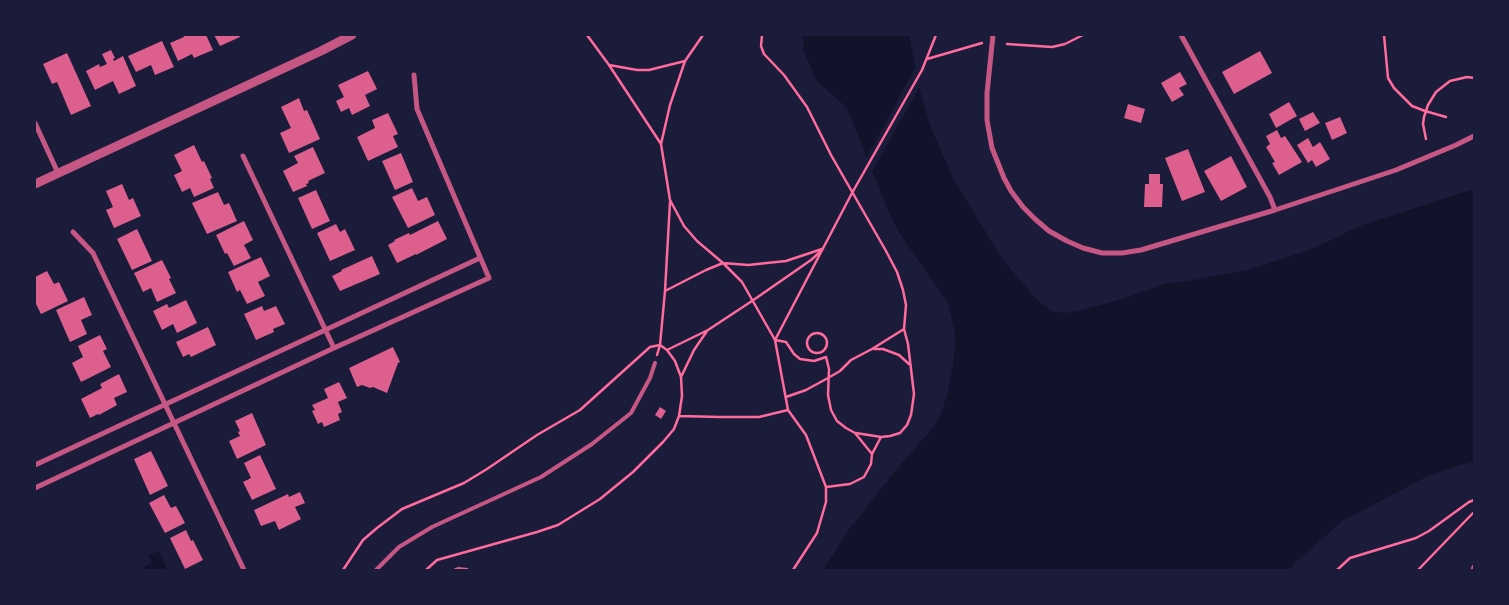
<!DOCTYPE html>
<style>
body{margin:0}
#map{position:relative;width:1509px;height:605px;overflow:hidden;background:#1b1b3a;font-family:"Exo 2",sans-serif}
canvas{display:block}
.frame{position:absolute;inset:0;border:36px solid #1b1b3a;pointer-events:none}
</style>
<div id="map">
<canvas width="1509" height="605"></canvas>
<div class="frame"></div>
</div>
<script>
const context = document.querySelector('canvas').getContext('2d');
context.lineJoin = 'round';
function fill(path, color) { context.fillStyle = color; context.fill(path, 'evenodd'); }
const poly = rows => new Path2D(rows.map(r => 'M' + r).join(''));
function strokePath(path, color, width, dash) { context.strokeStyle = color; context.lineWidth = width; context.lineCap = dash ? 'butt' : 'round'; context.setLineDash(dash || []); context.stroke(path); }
fill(poly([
 [803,35,909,35,920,90,930,125,954,180,1003,260,1038,301,1053,312,1066,313,1081,310,1119,300,1165,284,1188,281,1248,270,1306,251,1334,239,1359,226,1474,189,1474,462,1459,465,1426,477,1342,521,1296,562,1289,570,823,570,848,531,896,470,934,427,941,414,948,392,952,370,955,349,955,334,948,303,898,231,887,208,847,108,816,80,804,51],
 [159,551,167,569,143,570,144,567,152,563,149,555]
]), '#12122b');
fill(poly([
 [916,66,918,67,921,84,871,174,865,161]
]), '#1b1b3a');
fill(poly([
 [183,35,206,35,213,50,194,58,192,54,178,61,170,43,184,37],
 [214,35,239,35,240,37,220,46],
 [162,41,174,67,155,75,151,65,136,72,128,56],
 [111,50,115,58,113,59,114,61,123,56,136,86,119,94,113,81,95,90,86,71,99,64,100,67,107,64,102,54],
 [1260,51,1272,73,1234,94,1222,72],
 [67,53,91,106,71,115,57,82,52,84,43,64],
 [368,71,377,89,365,95,370,106,352,115,349,108,341,112,336,101,344,97,338,85],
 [1180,72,1187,84,1179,88,1184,95,1172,102,1161,83],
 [299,98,304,111,307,110,320,139,289,153,280,133,291,128,281,107],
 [1289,102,1297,116,1276,128,1269,114],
 [1128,104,1145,109,1141,123,1124,118],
 [1313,112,1320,123,1305,131,1299,119],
 [388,113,398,134,393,136,398,147,368,161,357,137,375,128,372,120],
 [1340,117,1347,133,1332,140,1325,123],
 [1277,130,1281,138,1285,136,1302,162,1279,175,1272,163,1275,162,1266,147,1270,144,1266,136],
 [1308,138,1313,147,1320,142,1330,159,1316,167,1312,160,1308,163,1297,145],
 [194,145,202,162,204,161,212,178,210,179,214,188,194,197,190,188,182,192,174,175,182,171,174,155],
 [313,147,325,173,308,181,309,183,306,184,307,186,293,192,283,171,298,163,294,156],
 [1188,149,1205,192,1182,201,1165,158],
 [401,153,413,182,395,190,382,161],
 [1231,156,1247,187,1221,201,1204,171],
 [1149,174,1160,174,1160,184,1163,184,1162,207,1144,207,1145,184,1149,184],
 [122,184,129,200,133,198,141,216,114,228,106,210,113,207,106,191],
 [412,188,418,201,427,197,435,215,408,228,392,197],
 [316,190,330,221,312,229,298,198],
 [218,192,224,205,229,203,237,221,207,234,192,203],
 [244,221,253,240,244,245,251,258,234,266,227,253,225,254,216,235],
 [438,221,447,239,416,255,416,254,397,263,388,245,395,241,394,240,409,233,410,235],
 [336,224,340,232,345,229,355,250,330,261,317,233],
 [137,229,152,261,132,270,117,239],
 [372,256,380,274,340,291,332,276,342,271,341,270],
 [261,257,270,276,258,282,265,296,247,304,240,290,237,292,228,272],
 [162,260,171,278,169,279,176,293,157,302,151,288,143,292,134,273],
 [47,271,54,284,59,282,68,301,41,314,35,302,35,293,36,292,35,290,35,277],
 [84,297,92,315,81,320,87,334,70,342,56,310],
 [186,300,197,323,177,333,173,324,162,330,153,311,167,304,169,308],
 [262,306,264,311,276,306,285,324,273,329,274,332,256,340,244,314],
 [208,327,216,345,191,357,189,354,183,357,176,342],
 [100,335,107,349,103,351,111,367,81,382,72,363,83,357,78,346],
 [393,347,400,362,398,363,387,393,373,387,370,388,362,385,357,387,349,368],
 [119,374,127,392,114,398,117,405,99,415,98,414,90,418,81,399,102,388,100,384],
 [339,382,347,398,338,402,342,412,338,414,340,420,324,427,322,422,318,424,312,411,315,410,312,405,328,398,324,389],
 [660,407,666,411,661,419,655,415],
 [252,413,266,445,237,459,229,441,240,436,238,432,240,431,235,421],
 [151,451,168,486,150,495,134,459],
 [260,455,276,489,252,500,243,482,251,478,244,463],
 [300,492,305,503,295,507,301,519,279,530,275,521,261,526,254,510,288,494,289,497],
 [164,495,171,508,176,506,185,523,165,533,149,503],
 [186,530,191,541,193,540,203,560,185,569,170,538],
 [458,567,468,568,469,570,451,570]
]), '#dd5f8e');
strokePath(poly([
 [587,35,609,65,661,144,670,200,684,226,697,241,723,263,742,282,775,340,786,342,794,354,800,359,814,361,826,357,829,369,828,395,831,410,837,421,846,428,855,433,872,454,871,464,864,477,850,484,826,487,806,435,788,410,775,340,852,193,922,70,936,35],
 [762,35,761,46,764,54,784,75,807,107,831,155,886,251,897,272,903,290,906,305,904,329,872,349,851,360,840,371,828,378,806,390,786,397],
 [1384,35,1388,78,1394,88,1412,106,1425,111,1446,117],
 [1007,44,1052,47,1065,44,1083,35],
 [927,59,982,43],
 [609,65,637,70,649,70,685,61,703,35],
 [1426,139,1423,124,1424,117,1428,105,1436,92,1450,81,1467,77,1474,78],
 [661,144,670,105,685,61],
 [665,291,706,270,723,263,748,265,786,261,822,249],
 '807 343a10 10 0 1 1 20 0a10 10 0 1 1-20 0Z',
 [874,349,883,349,899,355,909,364],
 [667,350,708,330,752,301,811,260,821,251],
 [657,355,660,345,665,291,670,202],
 [681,377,694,350,707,331],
 [679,416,720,417,759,417,788,410],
 [856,433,881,437,890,436,900,433,907,425,911,415,914,394,908,344,904,329],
 [872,454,881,437],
 [343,570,363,540,377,528,402,509,464,483,487,469,537,435,580,410,650,347,660,345,667,350,675,361,681,377,682,396,679,416,674,429,663,442,633,472,600,499,558,525,537,532,437,560,426,570],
 [793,570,817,533,826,502,826,487],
 [1337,570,1350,558,1416,538,1429,531,1469,502,1474,500],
 [1418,570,1474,512]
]), '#ff6b9d', 2.5);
strokePath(poly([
 [376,570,399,547,432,527,541,477,592,444,631,413,650,378,655,363]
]), '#c65784', 4);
strokePath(poly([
 [993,35,987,93,987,120,992,148,1004,178,1011,191,1023,207,1035,219,1049,231,1067,241,1083,248,1102,253,1122,253,1141,250,1275,210,1396,170,1456,145,1474,136],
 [1181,35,1270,197,1275,210],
 [35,123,58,173],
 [243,156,334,348],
 [73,232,93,253,244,570],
 [35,465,480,258],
 [35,488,334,348,489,278,417,109,414,75],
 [1473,570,1474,567]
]), '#c65784', 5);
strokePath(poly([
 [35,184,321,51,352,35]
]), '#c65784', 9);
</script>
